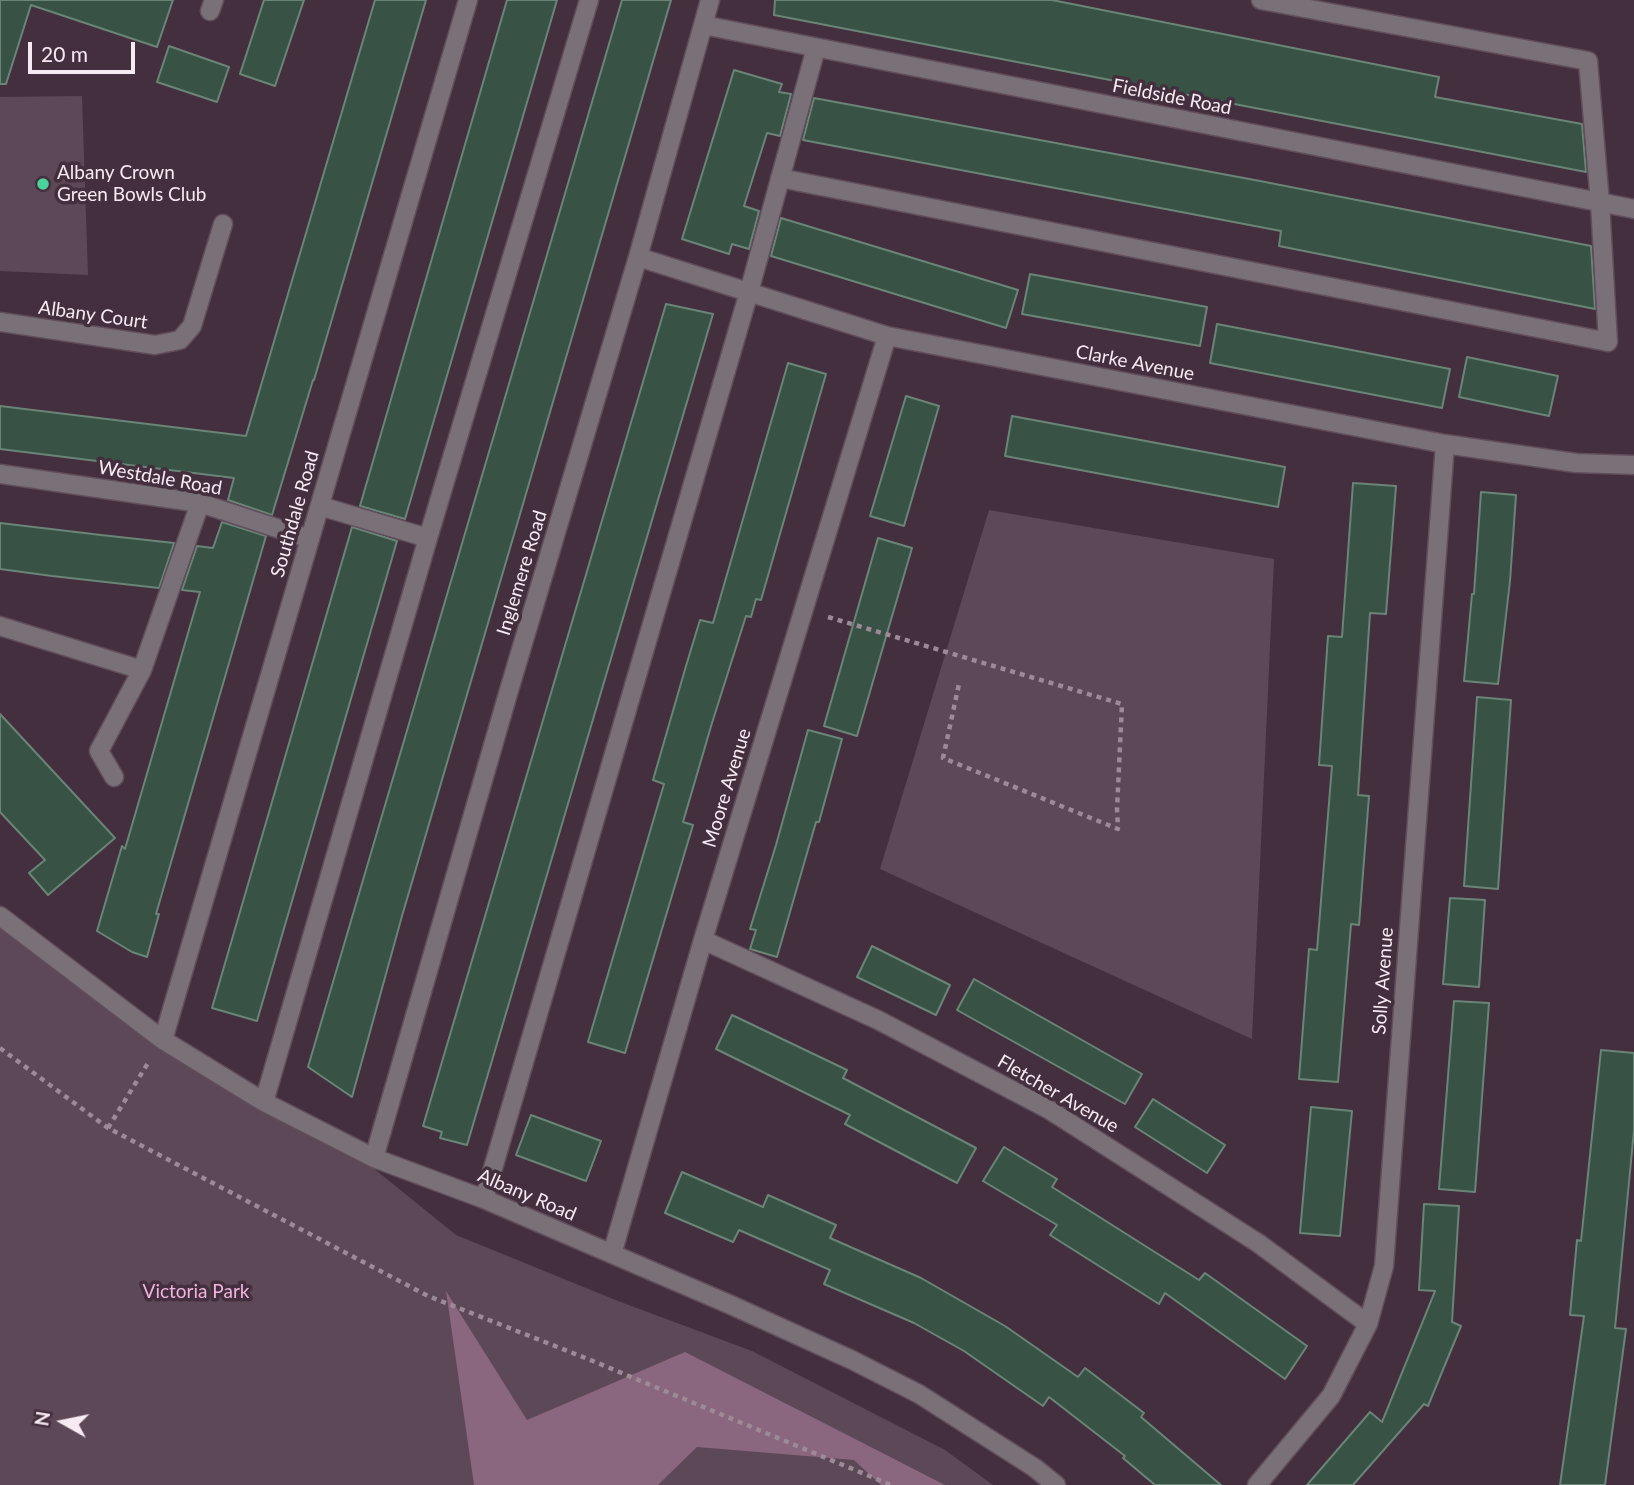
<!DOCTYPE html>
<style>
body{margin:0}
#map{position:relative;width:1634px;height:1485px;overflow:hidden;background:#442f3e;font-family:Lato,sans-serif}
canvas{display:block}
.north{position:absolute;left:28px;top:1387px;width:70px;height:70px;-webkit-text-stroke:5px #442f3e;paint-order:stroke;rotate:279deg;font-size:19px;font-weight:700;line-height:28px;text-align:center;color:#f8eaf3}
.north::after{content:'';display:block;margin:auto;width:24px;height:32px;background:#f8eaf3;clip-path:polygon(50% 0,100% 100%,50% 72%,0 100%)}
.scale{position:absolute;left:28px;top:42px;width:107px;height:32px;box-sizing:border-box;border:4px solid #f8eaf3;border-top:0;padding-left:9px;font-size:21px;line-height:24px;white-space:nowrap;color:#f8eaf3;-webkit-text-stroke:5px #442f3e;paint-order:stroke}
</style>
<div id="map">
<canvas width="1634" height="1485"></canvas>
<div class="north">N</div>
<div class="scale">20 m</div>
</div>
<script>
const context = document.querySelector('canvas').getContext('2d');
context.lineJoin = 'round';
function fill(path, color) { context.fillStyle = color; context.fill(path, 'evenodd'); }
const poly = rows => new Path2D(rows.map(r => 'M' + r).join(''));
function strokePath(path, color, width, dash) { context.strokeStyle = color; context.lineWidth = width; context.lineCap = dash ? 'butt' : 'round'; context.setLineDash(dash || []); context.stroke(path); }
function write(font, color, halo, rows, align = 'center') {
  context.font = font + ' Lato,sans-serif'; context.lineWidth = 7; context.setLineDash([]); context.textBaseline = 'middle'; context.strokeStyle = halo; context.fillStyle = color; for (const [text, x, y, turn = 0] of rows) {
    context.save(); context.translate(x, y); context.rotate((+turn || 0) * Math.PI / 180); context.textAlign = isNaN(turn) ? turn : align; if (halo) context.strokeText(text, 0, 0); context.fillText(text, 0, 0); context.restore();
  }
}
fill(poly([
 [82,96,88,275,0,271,0,97],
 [989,510,1274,559,1252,1039,880,869],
 [0,924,367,1163,456,1235,618,1301,752,1351,945,1450,993,1485,0,1485]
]), '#5d4857');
fill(poly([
 [446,1291,527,1420,685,1352,945,1485,881,1485,854,1460,697,1447,658,1485,474,1485]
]), '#8a667f');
const building = poly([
 [0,0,173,0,157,47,31,5,6,84,0,84,0,0],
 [264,0,304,0,275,86,240,74,264,0],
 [375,0,426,0,314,380,313,380,272,515,228,500,234,478,0,449,0,406,246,436,375,0],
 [507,0,557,0,405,519,360,506,507,0],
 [622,0,671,0,402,916,352,1097,308,1067,622,0],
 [775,0,1052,0,1439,77,1435,97,1582,124,1586,172,774,15,775,0],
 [169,46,229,67,217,102,157,82,169,46],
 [734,70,782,84,779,92,791,94,780,136,767,133,744,206,759,211,749,249,732,244,729,254,682,239,734,70],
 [814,98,1260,181,1591,246,1595,309,1279,246,1281,231,803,140,814,98],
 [781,218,1018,290,1006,328,771,256,781,218],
 [1030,274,1207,307,1200,346,1022,314,1030,274],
 [666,304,713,314,467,1145,440,1138,442,1132,423,1126,666,304],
 [1217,324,1450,369,1442,408,1210,363,1217,324],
 [1467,357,1558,376,1549,416,1459,397,1467,357],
 [788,363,826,374,761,600,756,599,751,617,746,616,712,723,683,822,693,825,625,1053,588,1042,664,784,653,780,686,666,700,620,713,623,788,363],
 [906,396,939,406,904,526,870,516,906,396],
 [1012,416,1285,467,1278,507,1005,456,1012,416],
 [1353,483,1396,486,1386,614,1370,613,1358,795,1369,796,1359,925,1351,924,1338,1082,1299,1079,1309,949,1317,950,1332,766,1319,765,1328,636,1342,637,1353,483],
 [1481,492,1516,495,1510,581,1498,684,1464,681,1472,594,1474,594,1481,492],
 [222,522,266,536,156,914,159,914,147,957,132,952,97,931,122,846,125,849,200,592,182,590,197,546,213,548,222,522],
 [0,523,101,535,174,543,159,588,52,576,0,569,0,523],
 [352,527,397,541,257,1021,212,1008,352,527],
 [878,538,912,548,857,736,824,726,878,538],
 [1477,697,1511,700,1498,889,1464,886,1477,697],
 [0,714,115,838,48,895,29,873,45,860,0,812,0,714],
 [808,730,842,739,819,822,816,822,777,957,750,949,756,930,750,929,776,845,808,730],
 [1450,898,1485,900,1479,987,1443,984,1450,898],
 [872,946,950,985,936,1015,857,977,872,946],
 [974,979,1142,1074,1125,1104,957,1010,974,979],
 [1454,1001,1489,1003,1475,1192,1439,1189,1454,1001],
 [732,1015,847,1070,843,1078,976,1148,957,1183,845,1124,850,1115,716,1049,732,1015],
 [1601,1050,1634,1053,1634,1130,1615,1328,1626,1329,1605,1485,1560,1485,1584,1316,1570,1315,1577,1240,1581,1241,1601,1050],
 [1153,1099,1225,1145,1207,1173,1135,1127,1153,1099],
 [1311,1107,1352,1111,1340,1236,1300,1233,1311,1107],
 [531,1115,601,1141,586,1181,516,1155,531,1115],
 [1004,1147,1057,1179,1052,1187,1199,1280,1205,1273,1307,1346,1285,1379,1165,1293,1159,1304,1050,1235,1057,1225,983,1181,1004,1147],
 [682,1172,763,1207,768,1195,836,1225,830,1238,921,1278,1005,1326,1078,1377,1085,1368,1144,1413,1141,1417,1221,1485,1155,1485,1123,1458,1125,1456,1049,1397,1043,1406,964,1351,914,1323,824,1284,830,1270,739,1230,733,1242,665,1213,682,1172],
 [1424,1204,1459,1206,1452,1322,1461,1326,1428,1406,1424,1404,1353,1485,1307,1485,1370,1412,1382,1422,1435,1291,1419,1290,1424,1204]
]);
fill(building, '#385245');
strokePath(building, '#6a8577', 2);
const minor = poly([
 [210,11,214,0],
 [703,25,1634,209],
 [780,178,1608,342,1600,203,1588,61,1261,0],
 [638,257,887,336,1445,444,1576,463,1634,465],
 [0,322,155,345,180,340,192,326,223,224],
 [0,474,200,503,310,539],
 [320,506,428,538],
 [0,626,142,670,200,503],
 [114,777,99,751,142,670],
 [0,916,163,1040,264,1102,374,1158,484,1199,731,1305,852,1360,919,1394,1035,1468,1056,1485],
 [703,940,878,1020,1048,1109,1258,1243,1368,1324],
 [163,1040,468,0],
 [264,1102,428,538,589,0],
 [374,1158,507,697,638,257,710,0],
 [484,1199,749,292,816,48],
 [612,1254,703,940,887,336],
 [1257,1485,1331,1396,1368,1324,1384,1266,1445,444]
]);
strokePath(minor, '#614d5b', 21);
strokePath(poly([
 [828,617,1122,704,1117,809,1118,829,943,758,959,684],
 [0,1048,108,1128,428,1296,588,1359,891,1485],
 [108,1128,148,1063]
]), '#9c8a96', 4.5, [5, 5]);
strokePath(minor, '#7a7077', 18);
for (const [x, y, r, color] of [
 [43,184,7,"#4ad49c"]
]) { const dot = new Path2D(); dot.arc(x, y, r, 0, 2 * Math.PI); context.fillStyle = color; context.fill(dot); strokePath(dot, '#442f3e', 2.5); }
write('19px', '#f8eaf3', '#442f3e', [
 ["Fieldside Road",1172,97,11],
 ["Albany Court",93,315,8],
 ["Clarke Avenue",1135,363,11],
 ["Westdale Road",160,478,10],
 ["Southdale Road",295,514,-74],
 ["Inglemere Road",522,573,-73],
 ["Moore Avenue",727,788,-73],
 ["Solly Avenue",1383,981,-86],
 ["Fletcher Avenue",1058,1094,30],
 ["Albany Road",527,1195,23]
]);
write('19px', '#f8eaf3', '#442f3e', [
 ["Albany Crown",57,173],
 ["Green Bowls Club",57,195]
], 'left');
write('19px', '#efb3dd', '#442f3e', [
 ["Victoria Park",196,1292]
]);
</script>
